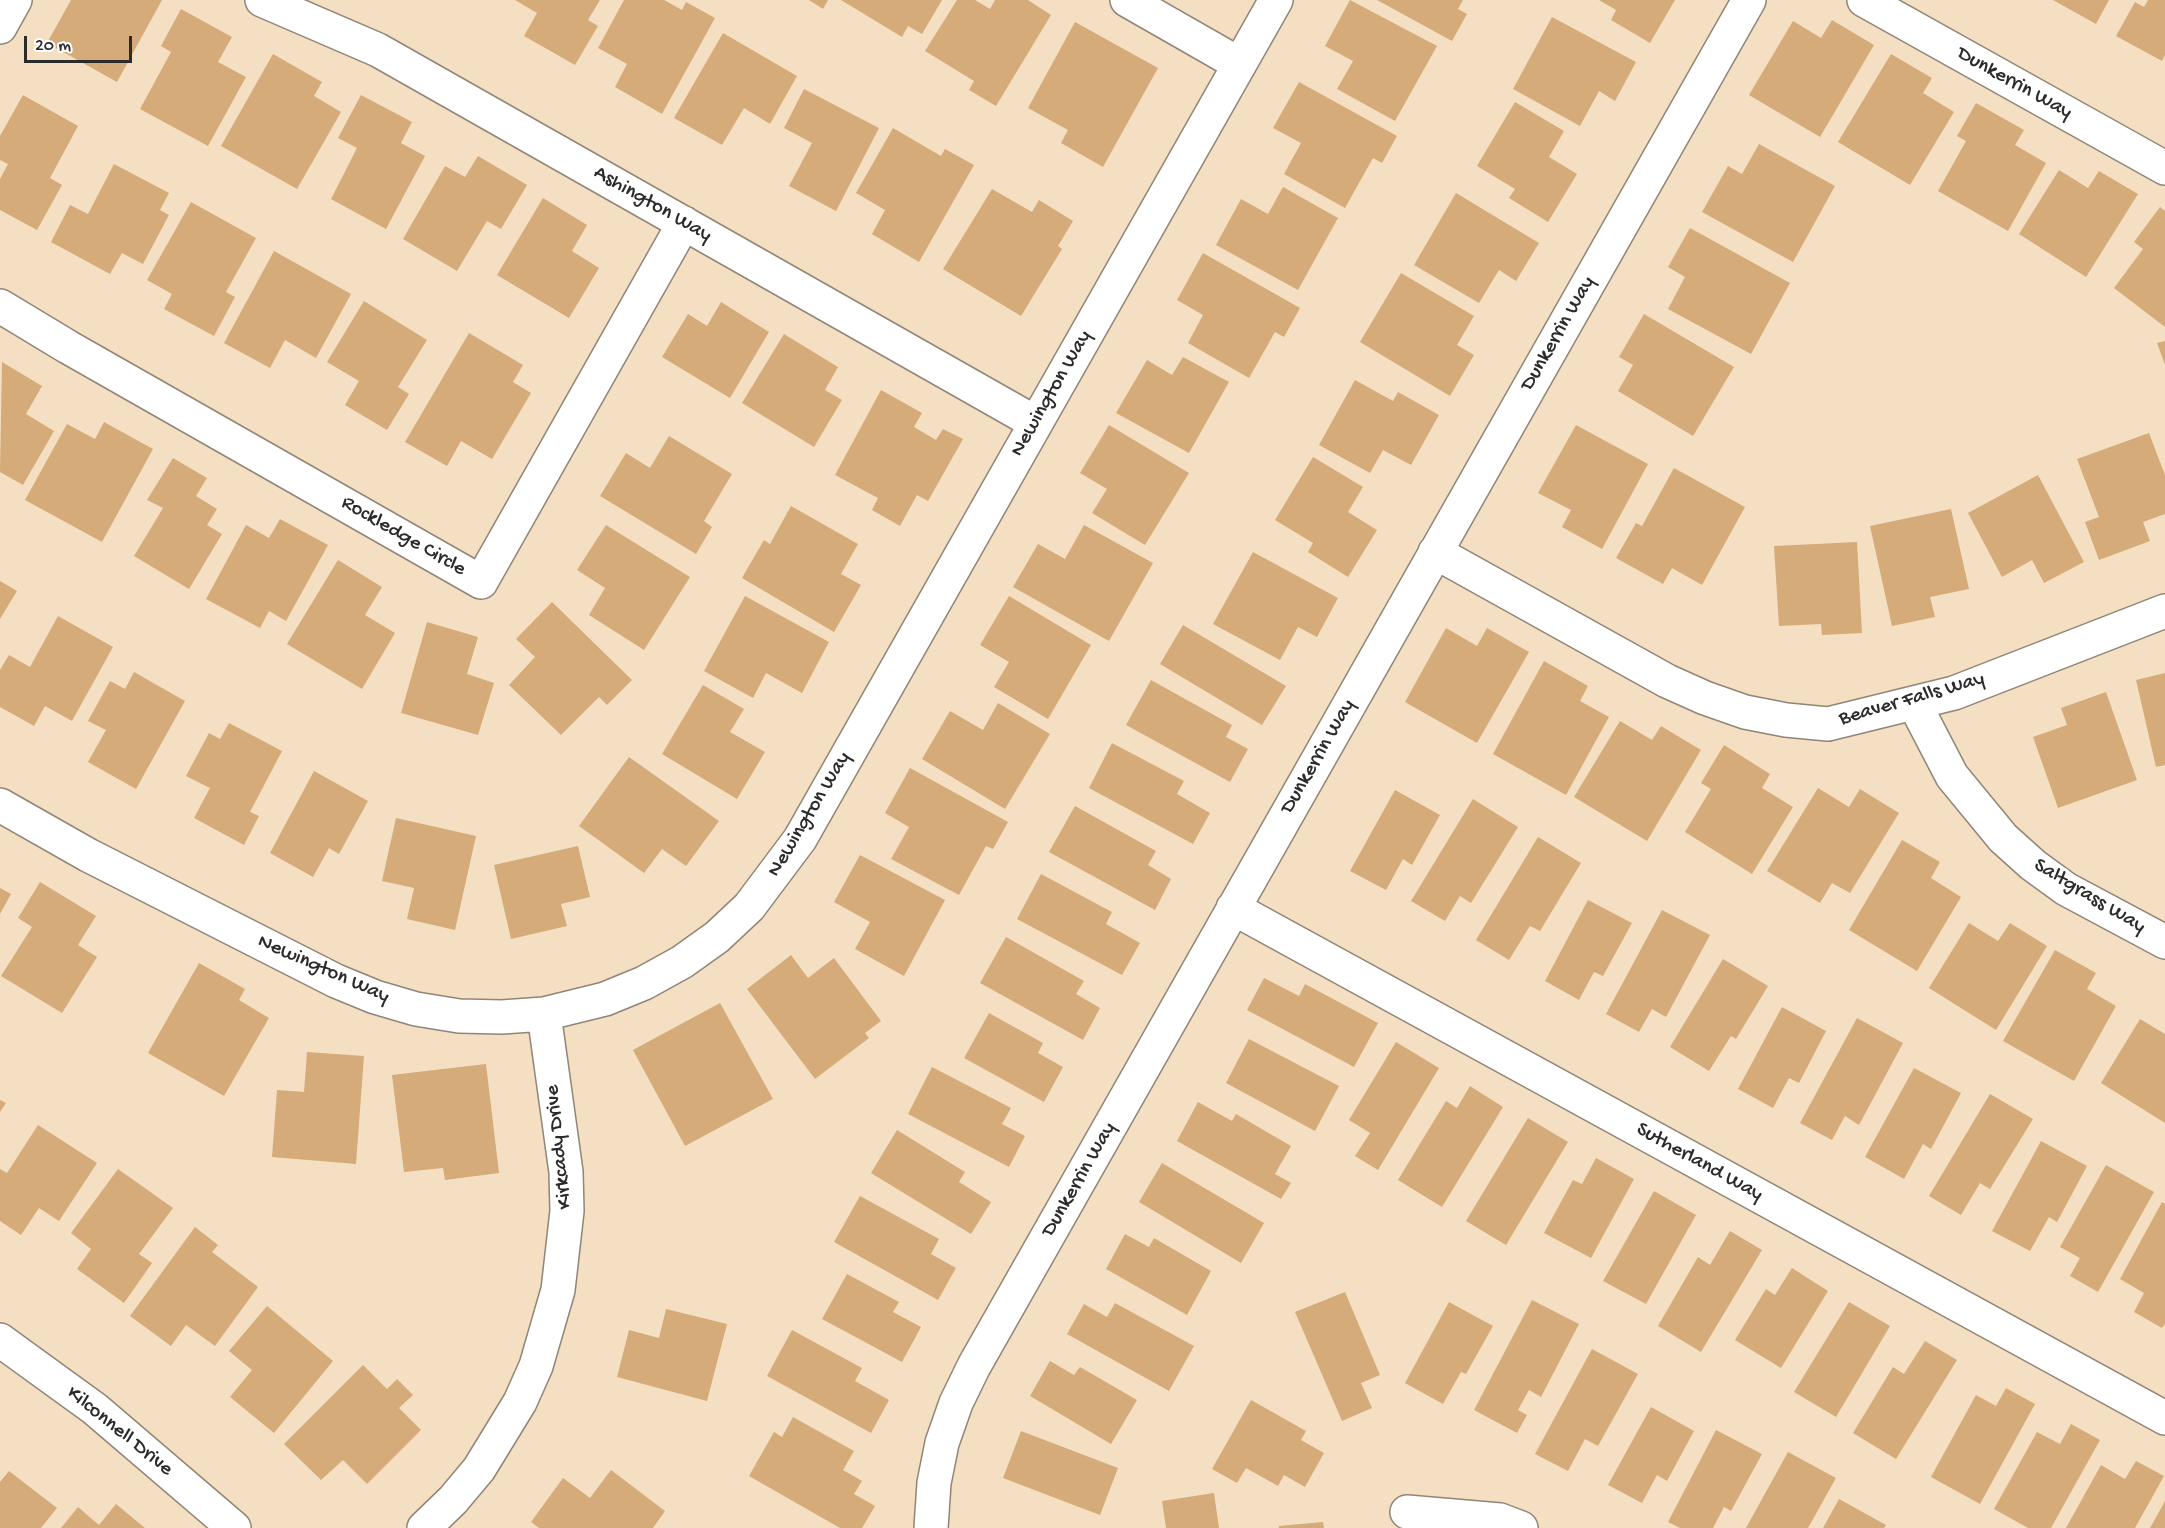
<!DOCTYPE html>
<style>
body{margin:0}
#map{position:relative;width:2165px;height:1528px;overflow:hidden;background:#f4dfc3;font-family:"Gochi Hand",sans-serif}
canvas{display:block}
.scale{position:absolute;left:24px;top:36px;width:108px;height:27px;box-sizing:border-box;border:3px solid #2b2b2b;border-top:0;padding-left:8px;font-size:18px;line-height:21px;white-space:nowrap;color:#2b2b2b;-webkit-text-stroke:4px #fff;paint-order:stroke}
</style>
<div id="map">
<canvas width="2165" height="1528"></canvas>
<div class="scale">20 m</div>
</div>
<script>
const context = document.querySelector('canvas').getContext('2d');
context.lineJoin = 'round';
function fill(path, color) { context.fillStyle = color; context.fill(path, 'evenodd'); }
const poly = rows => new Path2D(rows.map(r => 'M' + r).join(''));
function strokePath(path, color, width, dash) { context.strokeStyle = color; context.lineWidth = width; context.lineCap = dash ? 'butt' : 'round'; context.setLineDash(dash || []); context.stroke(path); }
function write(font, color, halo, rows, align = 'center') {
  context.font = font + ' "Gochi Hand",sans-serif'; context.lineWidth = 6; context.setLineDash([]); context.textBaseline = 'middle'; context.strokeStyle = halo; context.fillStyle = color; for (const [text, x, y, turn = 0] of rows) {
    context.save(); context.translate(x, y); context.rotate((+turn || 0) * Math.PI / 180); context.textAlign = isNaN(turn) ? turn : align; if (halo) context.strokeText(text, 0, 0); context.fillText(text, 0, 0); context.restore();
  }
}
fill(poly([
 [71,0,162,0,117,82,47,43],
 [515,0,600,0,588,20,598,26,575,65,524,36,537,13],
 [624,0,664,0,682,10,686,2,715,18,662,114,615,87,627,64,598,48],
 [809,0,828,0,823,9],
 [841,0,942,0,922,34,908,26,902,37],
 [957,0,975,0,990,9,995,0,1028,0,1051,15,996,106,969,90,974,81,925,51],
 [1350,0,1437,46,1395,121,1337,89,1353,61,1325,46],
 [1377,0,1463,0,1458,9,1467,14,1452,41],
 [1599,0,1675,0,1650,43,1611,20,1616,10],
 [2053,0,2109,0,2096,24],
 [2148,0,2165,0,2165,55,2162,61,2116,36,2135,2,2144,7],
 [181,9,232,37,218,62,246,77,208,146,140,109,171,52,161,46],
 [1552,17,1636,62,1615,101,1599,91,1580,126,1513,89],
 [1832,20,1874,45,1820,137,1749,95,1793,21,1821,38],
 [1075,22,1158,68,1103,167,1061,143,1068,130,1028,108],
 [723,33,797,76,770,124,744,108,722,145,674,118],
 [273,54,322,82,314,96,341,112,297,189,221,146],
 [1891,54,1932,78,1923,93,1954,112,1910,185,1838,142],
 [1299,82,1397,136,1382,163,1373,158,1345,208,1284,174,1301,143,1273,128],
 [804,89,879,128,836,211,789,186,812,143,784,128],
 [23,95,78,126,50,178,62,185,37,230,0,210,0,179,8,164,0,160,0,136],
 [361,95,412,122,401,143,425,156,386,229,331,199,357,148,338,138],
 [1515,102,1564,131,1549,157,1577,174,1548,222,1509,198,1515,189,1477,166],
 [1976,103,2024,130,2015,145,2046,163,2008,231,1938,191,1966,141,1957,136],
 [893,128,941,156,945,149,974,165,919,262,872,234,885,210,856,193],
 [1759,144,1835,186,1793,262,1702,212,1728,166,1742,174],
 [478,156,527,185,501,229,487,221,457,271,403,239,445,166,465,177],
 [114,164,169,193,160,210,169,215,143,264,122,253,110,274,51,242,70,205,88,214],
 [2059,170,2088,188,2099,171,2138,194,2086,277,2019,234],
 [1283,187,1338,218,1298,290,1216,245,1241,199,1268,214],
 [992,189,1032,212,1039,200,1073,221,1058,246,1062,249,1021,316,943,269],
 [1456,193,1539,243,1516,281,1499,270,1479,303,1414,265],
 [543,198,587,225,572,251,599,268,569,318,497,275],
 [191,202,256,238,226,292,235,297,214,336,164,309,172,294,147,280],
 [2160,207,2165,211,2165,327,2114,288,2143,249,2134,242],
 [1690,228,1790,283,1751,354,1668,309,1685,277,1668,267],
 [274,251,351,294,316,358,285,340,270,368,224,343],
 [1203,253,1300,308,1284,337,1275,332,1249,378,1188,343,1203,315,1177,300],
 [1401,273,1474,316,1457,345,1474,355,1450,396,1360,342],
 [364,301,427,340,398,387,409,394,387,430,345,405,359,381,327,362],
 [721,302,769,332,730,398,662,357,688,314,707,326],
 [1644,314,1734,367,1693,436,1618,391,1633,365,1619,357],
 [469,333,523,365,513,382,531,393,492,459,461,441,447,466,405,442],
 [784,334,838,367,825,390,842,400,814,447,742,403],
 [2165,341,2165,365,2157,343],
 [1183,357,1229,382,1189,453,1116,413,1147,360,1172,375],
 [2,362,42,386,26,414,54,431,23,485,0,472],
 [1355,380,1393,401,1398,392,1439,415,1411,465,1383,450,1370,473,1319,445],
 [881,390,922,413,914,427,936,440,943,429,963,439,928,501,917,495,900,526,872,510,878,498,835,475],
 [104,422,153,449,102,542,25,500,67,424,95,439],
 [1109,425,1189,473,1145,545,1092,513,1107,489,1080,473],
 [1576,425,1648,464,1602,549,1562,527,1571,510,1538,493],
 [2149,433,2165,475,2165,514,2143,522,2150,541,2099,560,2085,522,2099,517,2077,459],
 [669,436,732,474,704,521,712,527,696,554,600,496,626,453,650,468],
 [1313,457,1363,487,1348,512,1377,530,1348,577,1308,552,1313,543,1275,520],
 [173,458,207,478,196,496,217,509,207,525,222,534,189,589,134,556,163,508,147,500],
 [1674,468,1745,507,1702,585,1672,568,1663,584,1616,558,1636,523,1642,526],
 [2038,475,2084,562,2044,583,2032,560,2002,577,1968,513],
 [791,506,858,544,841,574,861,585,834,632,742,578,764,540,770,544],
 [1951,509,1969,589,1930,597,1935,617,1892,626,1870,526],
 [280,519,328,545,286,621,269,611,260,628,206,599,246,525,269,538],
 [606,525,690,577,644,650,589,615,605,588,577,570],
 [1084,525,1153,563,1109,641,1013,587,1038,544,1065,559],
 [1857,542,1862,633,1822,635,1821,624,1779,626,1774,546],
 [1253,552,1338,598,1317,637,1298,627,1280,660,1213,624],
 [338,560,382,587,365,615,395,633,362,689,287,644],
 [0,581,17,591,0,619],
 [745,596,829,642,802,693,766,673,753,698,704,671],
 [1009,596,1091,645,1048,719,994,687,1009,662,980,645],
 [552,602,632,680,607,705,599,697,561,735,509,685,535,657,516,639],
 [58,616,113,647,72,721,45,706,34,726,0,707,0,670,9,655,30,667],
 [427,622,478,637,467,674,494,683,478,735,401,713],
 [1183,625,1286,686,1262,725,1160,664],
 [1446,628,1477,646,1487,628,1529,652,1477,743,1405,702],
 [1544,661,1588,686,1580,701,1609,717,1566,795,1493,754],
 [134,672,185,701,136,789,88,762,106,730,88,721,110,681,125,689],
 [2165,673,2165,765,2156,767,2136,680],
 [1151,680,1232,725,1226,737,1248,749,1230,782,1126,725],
 [703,685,744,709,730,732,765,752,737,799,662,754],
 [2106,692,2137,780,2058,808,2033,737,2067,725,2061,708],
 [998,703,1050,734,1005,809,922,759,950,711,983,730],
 [1620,721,1652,740,1661,726,1701,750,1647,841,1574,797],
 [229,723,282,751,250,812,259,816,244,845,194,818,210,788,186,776,209,733,220,739],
 [1112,743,1184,781,1177,794,1210,813,1193,844,1089,788],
 [1724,745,1770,774,1762,788,1793,807,1752,874,1685,832,1711,789,1701,783],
 [629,757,719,821,686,866,662,849,644,873,579,826],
 [910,768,1008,822,993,849,986,846,959,895,891,859,909,827,885,813],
 [314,771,368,801,339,854,329,848,313,877,270,853],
 [1818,788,1849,807,1860,789,1899,813,1850,893,1832,883,1820,903,1767,871],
 [1395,790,1440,815,1412,865,1403,859,1386,890,1350,871],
 [1473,799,1518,827,1471,903,1460,896,1445,921,1411,901],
 [1075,806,1156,851,1148,865,1171,879,1155,910,1049,852],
 [396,818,476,836,455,930,407,919,414,888,382,881],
 [1538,837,1581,863,1540,931,1530,926,1509,960,1476,940],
 [1902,840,1940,862,1931,878,1961,897,1917,971,1849,930],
 [578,846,590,897,561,904,567,926,511,939,494,865],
 [860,855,945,900,904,976,855,949,870,922,834,902],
 [1041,874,1112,912,1106,924,1140,943,1122,975,1017,919],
 [40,882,96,916,78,945,97,957,62,1013,1,976,32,927,18,918],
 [0,888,11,894,0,914],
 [1588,900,1632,923,1603,976,1594,972,1579,1000,1545,981],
 [1662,910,1710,935,1666,1017,1652,1009,1639,1032,1606,1014],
 [1969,923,1998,941,2010,923,2047,946,1996,1030,1929,988],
 [1006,937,1084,981,1076,994,1100,1008,1083,1040,980,983],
 [2055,950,2096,973,2087,989,2116,1006,2074,1081,2003,1041],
 [791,955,808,978,834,958,881,1021,865,1033,869,1038,815,1079,747,989],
 [1723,959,1768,986,1736,1039,1731,1036,1709,1071,1670,1047],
 [199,963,245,989,239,1000,269,1018,224,1096,148,1053],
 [1264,978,1299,996,1305,984,1378,1023,1354,1067,1247,1010],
 [720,1003,773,1099,685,1146,633,1050],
 [1782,1007,1826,1031,1799,1083,1789,1078,1773,1108,1738,1089],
 [989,1013,1043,1043,1038,1053,1063,1067,1044,1102,964,1058],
 [1857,1018,1903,1043,1859,1125,1845,1116,1832,1140,1800,1123],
 [2140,1019,2165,1034,2165,1123,2101,1083],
 [1249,1039,1339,1086,1315,1131,1226,1083],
 [1396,1042,1439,1068,1378,1170,1355,1156,1370,1133,1349,1120],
 [307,1052,364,1056,356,1164,272,1157,277,1090,304,1092],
 [486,1064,499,1173,445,1180,443,1168,404,1172,392,1075],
 [932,1067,1011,1108,1002,1124,1025,1136,1009,1167,908,1114],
 [1914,1068,1961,1093,1931,1149,1923,1144,1904,1179,1865,1157],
 [1470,1086,1503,1107,1442,1207,1398,1180,1446,1101,1457,1108],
 [1990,1094,2033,1119,1990,1189,1980,1183,1961,1215,1929,1196],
 [0,1100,6,1103,0,1112],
 [1198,1102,1232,1121,1236,1114,1291,1146,1275,1174,1291,1183,1281,1199,1177,1141],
 [1528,1118,1568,1142,1506,1245,1466,1221],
 [38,1125,97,1163,59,1221,39,1208,21,1235,0,1221,0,1169,7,1173],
 [897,1130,965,1172,959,1182,991,1202,971,1234,871,1173],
 [2041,1141,2087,1166,2057,1222,2049,1217,2030,1251,1992,1231],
 [1596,1158,1634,1179,1591,1258,1544,1233,1573,1180,1582,1184],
 [1162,1163,1264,1223,1241,1263,1139,1202],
 [2106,1165,2154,1192,2098,1292,2070,1276,2080,1258,2060,1247],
 [118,1169,173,1208,139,1254,152,1263,124,1303,77,1269,91,1249,71,1233],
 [1654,1191,1696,1215,1646,1304,1603,1281],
 [860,1196,939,1239,931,1254,956,1268,938,1300,834,1242],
 [2162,1202,2165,1204,2165,1324,2162,1328,2134,1312,2144,1293,2120,1279],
 [195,1227,218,1245,212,1252,258,1287,215,1346,186,1325,171,1346,130,1316],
 [1730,1231,1762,1250,1701,1352,1658,1326,1698,1257,1710,1265],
 [1125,1234,1149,1247,1154,1238,1211,1271,1187,1315,1106,1269],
 [1792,1268,1828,1291,1781,1368,1735,1340,1766,1289,1775,1295],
 [847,1274,899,1302,893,1312,921,1327,902,1362,822,1319],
 [1345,1292,1380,1375,1361,1383,1372,1408,1342,1421,1295,1312],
 [1532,1300,1579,1324,1541,1397,1529,1390,1518,1410,1527,1415,1517,1433,1474,1410],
 [1449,1302,1493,1326,1466,1374,1461,1372,1443,1404,1405,1383],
 [1849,1302,1890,1326,1836,1417,1794,1392],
 [1115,1303,1194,1346,1169,1391,1067,1334,1084,1304,1107,1317],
 [267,1306,333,1361,274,1433,230,1397,252,1370,229,1351],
 [666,1309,727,1324,707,1401,617,1377,629,1330,659,1338],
 [792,1330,862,1368,855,1381,889,1400,871,1433,767,1376],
 [1925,1341,1957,1360,1896,1459,1853,1433,1893,1367,1904,1374],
 [1592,1349,1638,1374,1598,1446,1585,1439,1568,1471,1535,1454],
 [1050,1361,1074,1375,1080,1367,1137,1400,1111,1444,1030,1396],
 [363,1365,387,1389,397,1379,413,1395,399,1408,421,1430,367,1484,343,1460,321,1480,284,1444],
 [2006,1388,2035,1404,1980,1504,1931,1477,1976,1395,1996,1406],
 [1251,1400,1306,1431,1301,1440,1324,1453,1305,1487,1284,1475,1278,1486,1246,1468,1237,1483,1212,1469],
 [1651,1407,1694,1431,1667,1481,1657,1475,1642,1503,1608,1485],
 [793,1417,854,1451,843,1470,862,1481,854,1494,875,1506,862,1528,840,1528,749,1476,774,1432,782,1437],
 [2071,1424,2100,1440,2051,1528,2028,1528,1994,1509,2037,1432,2060,1444],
 [1716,1430,1762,1454,1731,1511,1724,1507,1713,1528,1680,1528,1668,1522],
 [1021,1431,1118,1468,1100,1515,1003,1478],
 [1788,1452,1836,1478,1808,1528,1746,1528],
 [2136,1461,2164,1476,2135,1528,2066,1528,2101,1465,2125,1479],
 [611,1470,665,1511,653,1528,539,1528,531,1522,563,1478,590,1498],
 [9,1471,57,1508,41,1528,0,1528,0,1482],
 [1214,1493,1219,1528,1166,1528,1162,1501],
 [1839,1499,1886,1525,1884,1528,1823,1528],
 [2165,1501,2165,1528,2150,1528],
 [116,1504,145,1528,61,1528,78,1507,99,1525],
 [1323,1522,1324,1528,1279,1528,1279,1526]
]), '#d5ab79');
const minor = poly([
 [262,0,378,50,1036,423],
 [1127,0,1239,64],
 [1864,0,2165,168],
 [0,27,15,0],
 [0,306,68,347,481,582,684,223],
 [1435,552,1667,681,1705,698,1745,712,1786,720,1828,724,1954,693,2165,611],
 [1914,703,1952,776,2003,838,2033,865,2066,889,2165,942],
 [0,805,88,855,336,981,375,997,416,1009,459,1016,502,1017,544,1014,605,999,644,983,682,962,717,937,749,907,800,839,1276,0],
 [1233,908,2165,1418],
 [1407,1512,1500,1520,1521,1528],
 [424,1528,453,1500,479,1469,520,1402,536,1366,558,1290,567,1211,566,1172,544,1014],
 [931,1528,934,1483,942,1443,956,1403,974,1366,1749,0]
]);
const tertiary = poly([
 [0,1340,95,1409,234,1528]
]);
strokePath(minor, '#908577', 36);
strokePath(tertiary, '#908577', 36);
strokePath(minor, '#fff', 33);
strokePath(tertiary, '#fff', 33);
write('21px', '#2b2b2b', '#fff', [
 ["Dunkerrin Way",2014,84,29],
 ["Ashington Way",652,205,30],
 ["Dunkerrin Way",1559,334,-60],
 ["Newington Way",1052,394,-60],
 ["Rockledge Circle",403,537,30],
 ["Beaver Falls Way",1912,700,-16],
 ["Dunkerrin Way",1319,757,-60],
 ["Newington Way",810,815,-59],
 ["Saltgrass Way",2089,897,31],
 ["Newington Way",323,970,24],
 ["Kirkcady Drive",560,1147,-96],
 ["Sutherland Way",1699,1163,29],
 ["Dunkerrin Way",1080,1180,-60],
 ["Kilconnell Drive",119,1432,39]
]);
</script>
